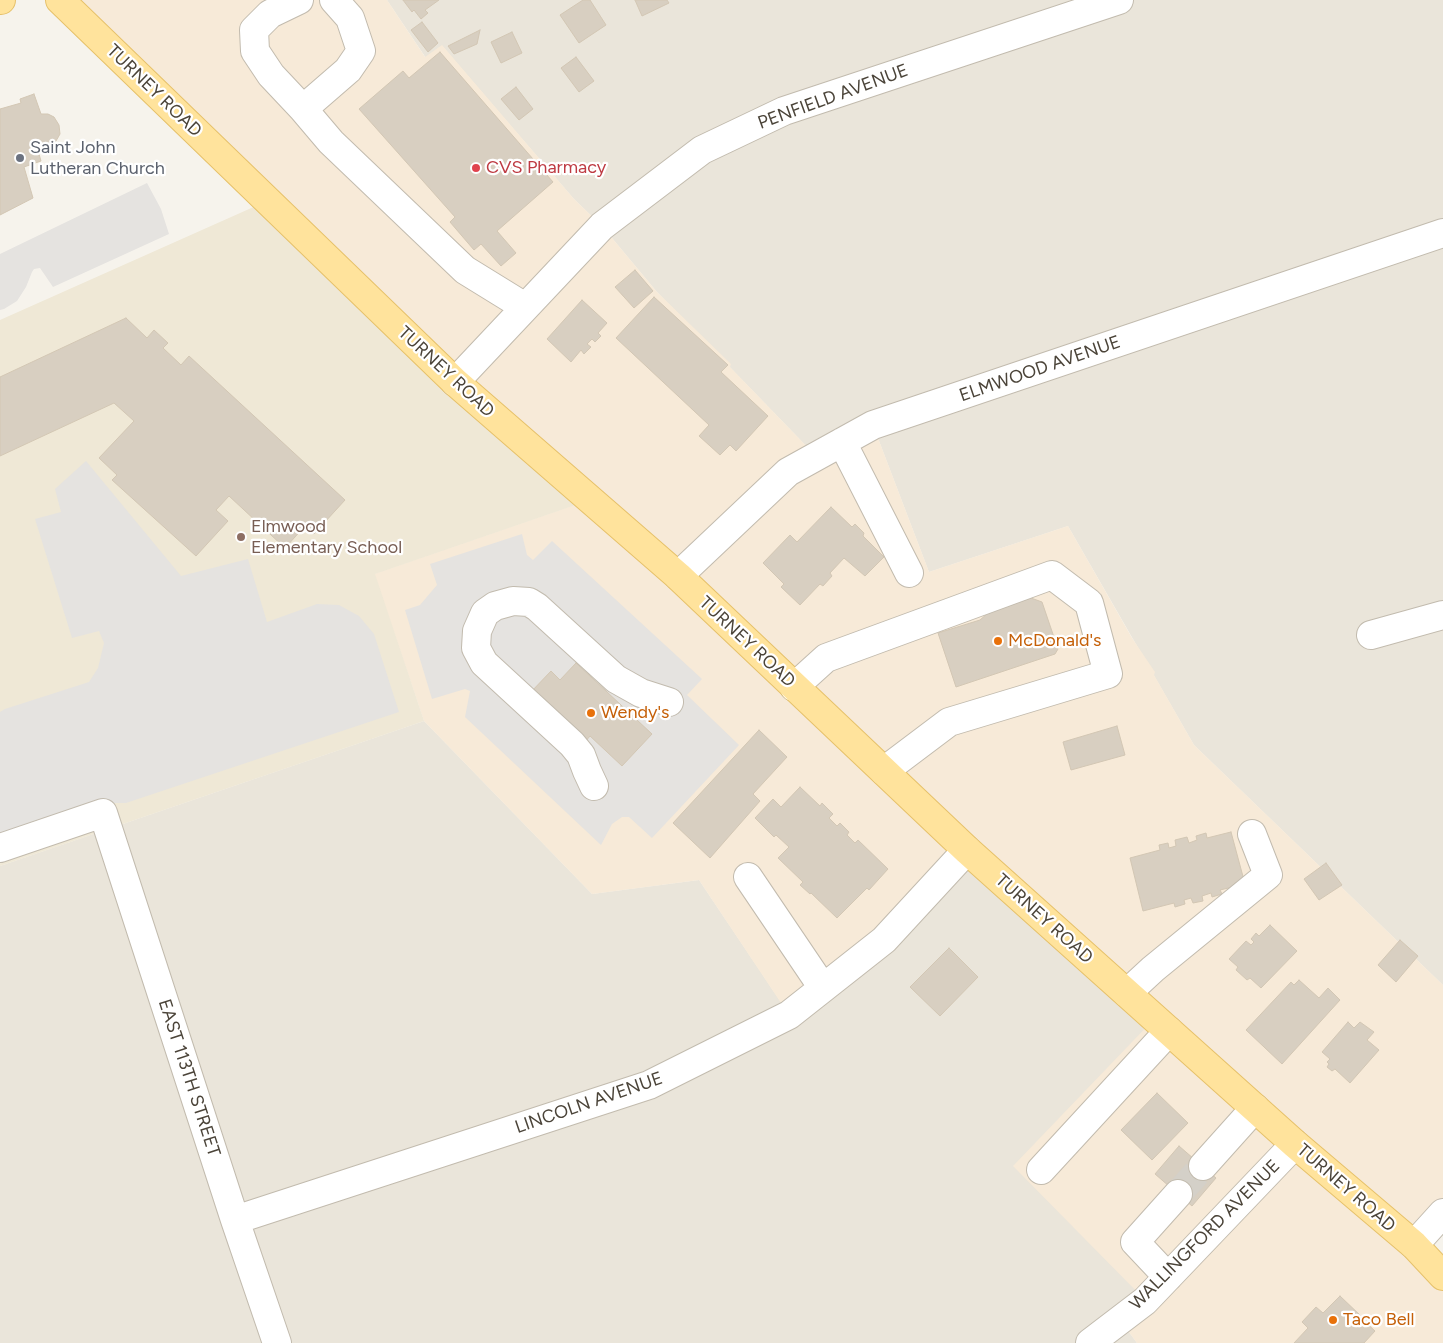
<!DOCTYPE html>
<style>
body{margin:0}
canvas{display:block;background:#f6f3ec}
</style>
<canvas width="1443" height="1343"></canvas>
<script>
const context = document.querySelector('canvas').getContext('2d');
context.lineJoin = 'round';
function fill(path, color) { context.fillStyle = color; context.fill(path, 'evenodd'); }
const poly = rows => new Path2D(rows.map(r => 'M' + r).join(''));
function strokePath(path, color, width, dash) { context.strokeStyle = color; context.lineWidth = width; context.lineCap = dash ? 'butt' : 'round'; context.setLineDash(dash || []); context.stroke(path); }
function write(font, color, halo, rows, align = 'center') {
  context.font = font + ' Figtree,sans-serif'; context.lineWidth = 4.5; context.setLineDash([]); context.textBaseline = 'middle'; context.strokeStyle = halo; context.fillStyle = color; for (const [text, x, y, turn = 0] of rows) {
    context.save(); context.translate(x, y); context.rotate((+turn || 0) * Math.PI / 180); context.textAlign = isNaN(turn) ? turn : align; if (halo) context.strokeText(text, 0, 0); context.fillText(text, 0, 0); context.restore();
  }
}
fill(poly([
 [387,0,1443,0,1443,985,1194,745,1068,526,929,572,873,425,816,456,657,292,602,226,574,199,442,46,426,58],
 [424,721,592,894,699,880,789,1014,967,850,1155,1018,1145,1301,1120,1320,1137,1343,0,1343,0,866]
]), '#eae5da');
fill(poly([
 [60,0,387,0,425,57,442,45,574,199,602,226,657,292,731,364,730,367,816,456,873,425,929,572,1068,526,1132,638,1155,672,1154,675,1194,745,1443,985,1443,1213,1414,1245,1443,1276,1443,1343,1137,1343,1120,1320,1145,1300,1013,1166,1155,1018,968,850,789,1015,699,880,592,894,424,721,374,574,589,500]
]), '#f7ead8');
fill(poly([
 [267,201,590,500,375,574,424,721,0,866,0,320]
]), '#efe8d6');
fill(poly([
 [147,183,161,209,169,234,53,287,40,268,34,269,32,272,26,287,17,301,4,309,0,310,0,254],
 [86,461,181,576,248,559,267,622,317,604,339,605,359,616,374,634,399,712,126,803,92,803,0,836,0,712,5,709,89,682,98,668,104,643,99,631,72,638,35,519,61,512,55,489],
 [522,534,527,555,533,560,552,541,702,679,687,695,739,745,652,838,629,817,622,817,612,824,601,845,465,717,470,691,465,689,432,699,405,610,420,605,437,585,430,564]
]), '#e5e3e0');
const building = poly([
 [403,0,439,0,425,10,428,13,421,19,414,10,412,12,403,0],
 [583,0,590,0,606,25,579,43,560,15,583,0],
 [635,0,667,0,669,3,642,16,635,0],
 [422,22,438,43,428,52,411,30,422,22],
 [480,30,477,44,454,54,448,46,480,30],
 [512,32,522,53,501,63,491,42,512,32],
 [440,52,553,182,497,231,516,253,501,266,481,244,474,250,450,222,455,217,359,109,403,71,409,78,440,52],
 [576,57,594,81,579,92,561,68,576,57],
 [516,87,533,109,519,120,501,99,516,87],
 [34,94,41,114,48,114,54,117,59,125,60,134,56,141,52,146,39,154,41,161,24,167,33,198,0,215,0,109,21,103,20,99,34,94],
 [635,270,653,291,634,308,615,287,635,270],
 [654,297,728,365,721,372,768,416,736,451,730,445,720,455,699,436,709,425,616,338,654,297],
 [582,300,607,323,598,333,601,336,595,342,592,339,587,344,591,347,584,354,581,350,571,362,547,339,582,300],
 [126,318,147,338,154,330,168,343,163,348,181,365,189,356,345,500,314,534,305,526,285,548,229,496,216,510,228,521,196,556,112,480,117,475,99,458,134,421,114,403,0,456,0,377,126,318],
 [831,507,852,527,855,524,864,533,863,536,884,557,865,576,844,558,830,573,832,576,823,586,820,584,800,605,781,587,784,584,763,563,790,535,797,542,831,507],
 [1031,598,1042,602,1058,649,1055,654,956,687,938,633,980,620,988,613,1031,598],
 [576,663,652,734,622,766,590,736,585,742,531,692,551,671,560,680,576,663],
 [1117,726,1125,755,1071,770,1063,742,1117,726],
 [759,730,787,757,753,794,760,801,710,858,673,823,759,730],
 [800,787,820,806,822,803,833,814,829,818,837,826,840,823,849,832,847,835,855,843,858,840,888,869,869,890,867,888,837,918,811,893,810,894,800,885,803,882,778,858,789,847,776,835,774,837,755,818,773,799,781,807,800,787],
 [1231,832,1245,884,1220,890,1222,894,1212,897,1211,893,1202,896,1203,901,1193,903,1191,898,1184,900,1185,904,1175,907,1174,903,1143,911,1130,858,1160,850,1159,845,1168,843,1169,848,1176,846,1175,840,1187,837,1189,843,1197,840,1196,836,1206,833,1207,838,1231,832],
 [1326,863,1342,885,1319,900,1304,879,1326,863],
 [1270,925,1297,951,1261,988,1250,978,1247,980,1236,970,1238,967,1229,959,1246,941,1251,945,1254,942,1251,939,1256,933,1259,936,1270,925],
 [1400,940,1418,956,1396,982,1378,965,1400,940],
 [949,948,978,977,940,1016,910,987,949,948],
 [1299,980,1319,998,1328,988,1340,1000,1282,1064,1246,1030,1291,982,1294,985,1299,980],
 [1348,1022,1354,1028,1360,1022,1374,1032,1367,1040,1379,1050,1350,1083,1335,1069,1332,1071,1327,1067,1329,1064,1327,1062,1330,1059,1322,1052,1348,1022],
 [1157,1093,1188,1123,1152,1160,1121,1130,1157,1093],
 [1179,1146,1216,1178,1192,1206,1155,1174,1179,1146],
 [1340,1296,1362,1317,1361,1318,1375,1331,1364,1343,1294,1343,1308,1328,1302,1322,1316,1307,1323,1313,1340,1296]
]);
fill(building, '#d8cfc1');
strokePath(building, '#d3c7b4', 1);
strokePath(poly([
 [1178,1194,1203,1166]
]), '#d4d0c8', 28, [28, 14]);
const minor = poly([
 [299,0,270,14,254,30,255,51,271,75,303,109],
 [334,0,350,18,361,51,348,70,303,109,331,142,465,270,525,307],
 [455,382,602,226,702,150,784,111,1119,0],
 [842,442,909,573],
 [678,576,788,472,873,425,1443,233],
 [1371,635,1443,615],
 [794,687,826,658,1052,575,1089,603,1108,674,949,722,884,771],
 [594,786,587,771,581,755,572,744,484,663,476,648,477,631,485,613,495,606,513,601,529,602,537,607,616,679,641,693,669,702],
 [0,848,103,813,235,1220,277,1343],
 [748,877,823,988],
 [1127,993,1153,969,1268,875,1252,834],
 [1203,1166,1255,1108],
 [1041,1170,1169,1031],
 [235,1220,649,1085,789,1015,884,940,967,850],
 [1414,1245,1443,1213],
 [1168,1277,1135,1242,1178,1194],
 [1090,1343,1145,1301,1295,1144]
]);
const major = poly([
 [0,0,1,0],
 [60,0,455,382,678,576,967,850,1295,1144,1414,1245,1443,1276]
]);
strokePath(minor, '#c2bbae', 30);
strokePath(major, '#e6c16a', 30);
strokePath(minor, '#fff', 28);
strokePath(major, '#ffe39c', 28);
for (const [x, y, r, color] of [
 [20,158,5,"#6b7280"],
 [476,168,5,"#e0444e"],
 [241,537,5,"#8d6e63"],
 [998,641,5,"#e8710a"],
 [591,713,5,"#e8710a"],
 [1333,1320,5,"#e8710a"]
]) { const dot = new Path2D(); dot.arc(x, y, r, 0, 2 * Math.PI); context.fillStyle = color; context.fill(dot); strokePath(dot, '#fff', 2); }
write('18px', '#4b4439', '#fff', [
 ["TURNEY ROAD",154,91,44],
 ["PENFIELD AVENUE",833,97,-20],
 ["ELMWOOD AVENUE",1040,369,-19],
 ["TURNEY ROAD",446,372,43],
 ["TURNEY ROAD",747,642,43],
 ["TURNEY ROAD",1044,919,42],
 ["EAST 113TH STREET",189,1078,72],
 ["LINCOLN AVENUE",589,1103,-19],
 ["TURNEY ROAD",1346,1188,41],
 ["WALLINGFORD AVENUE",1205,1235,-45]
]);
write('18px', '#5b616d', '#fff', [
 ["Saint John",30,148],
 ["Lutheran Church",30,169]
], 'left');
write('18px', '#be3a42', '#fff', [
 ["CVS Pharmacy",486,168]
], 'left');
write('18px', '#785e54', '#fff', [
 ["Elmwood",251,527],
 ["Elementary School",251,548]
], 'left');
write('18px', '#c56008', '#fff', [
 ["McDonald's",1008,641],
 ["Wendy's",601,713],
 ["Taco Bell",1343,1320]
], 'left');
</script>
